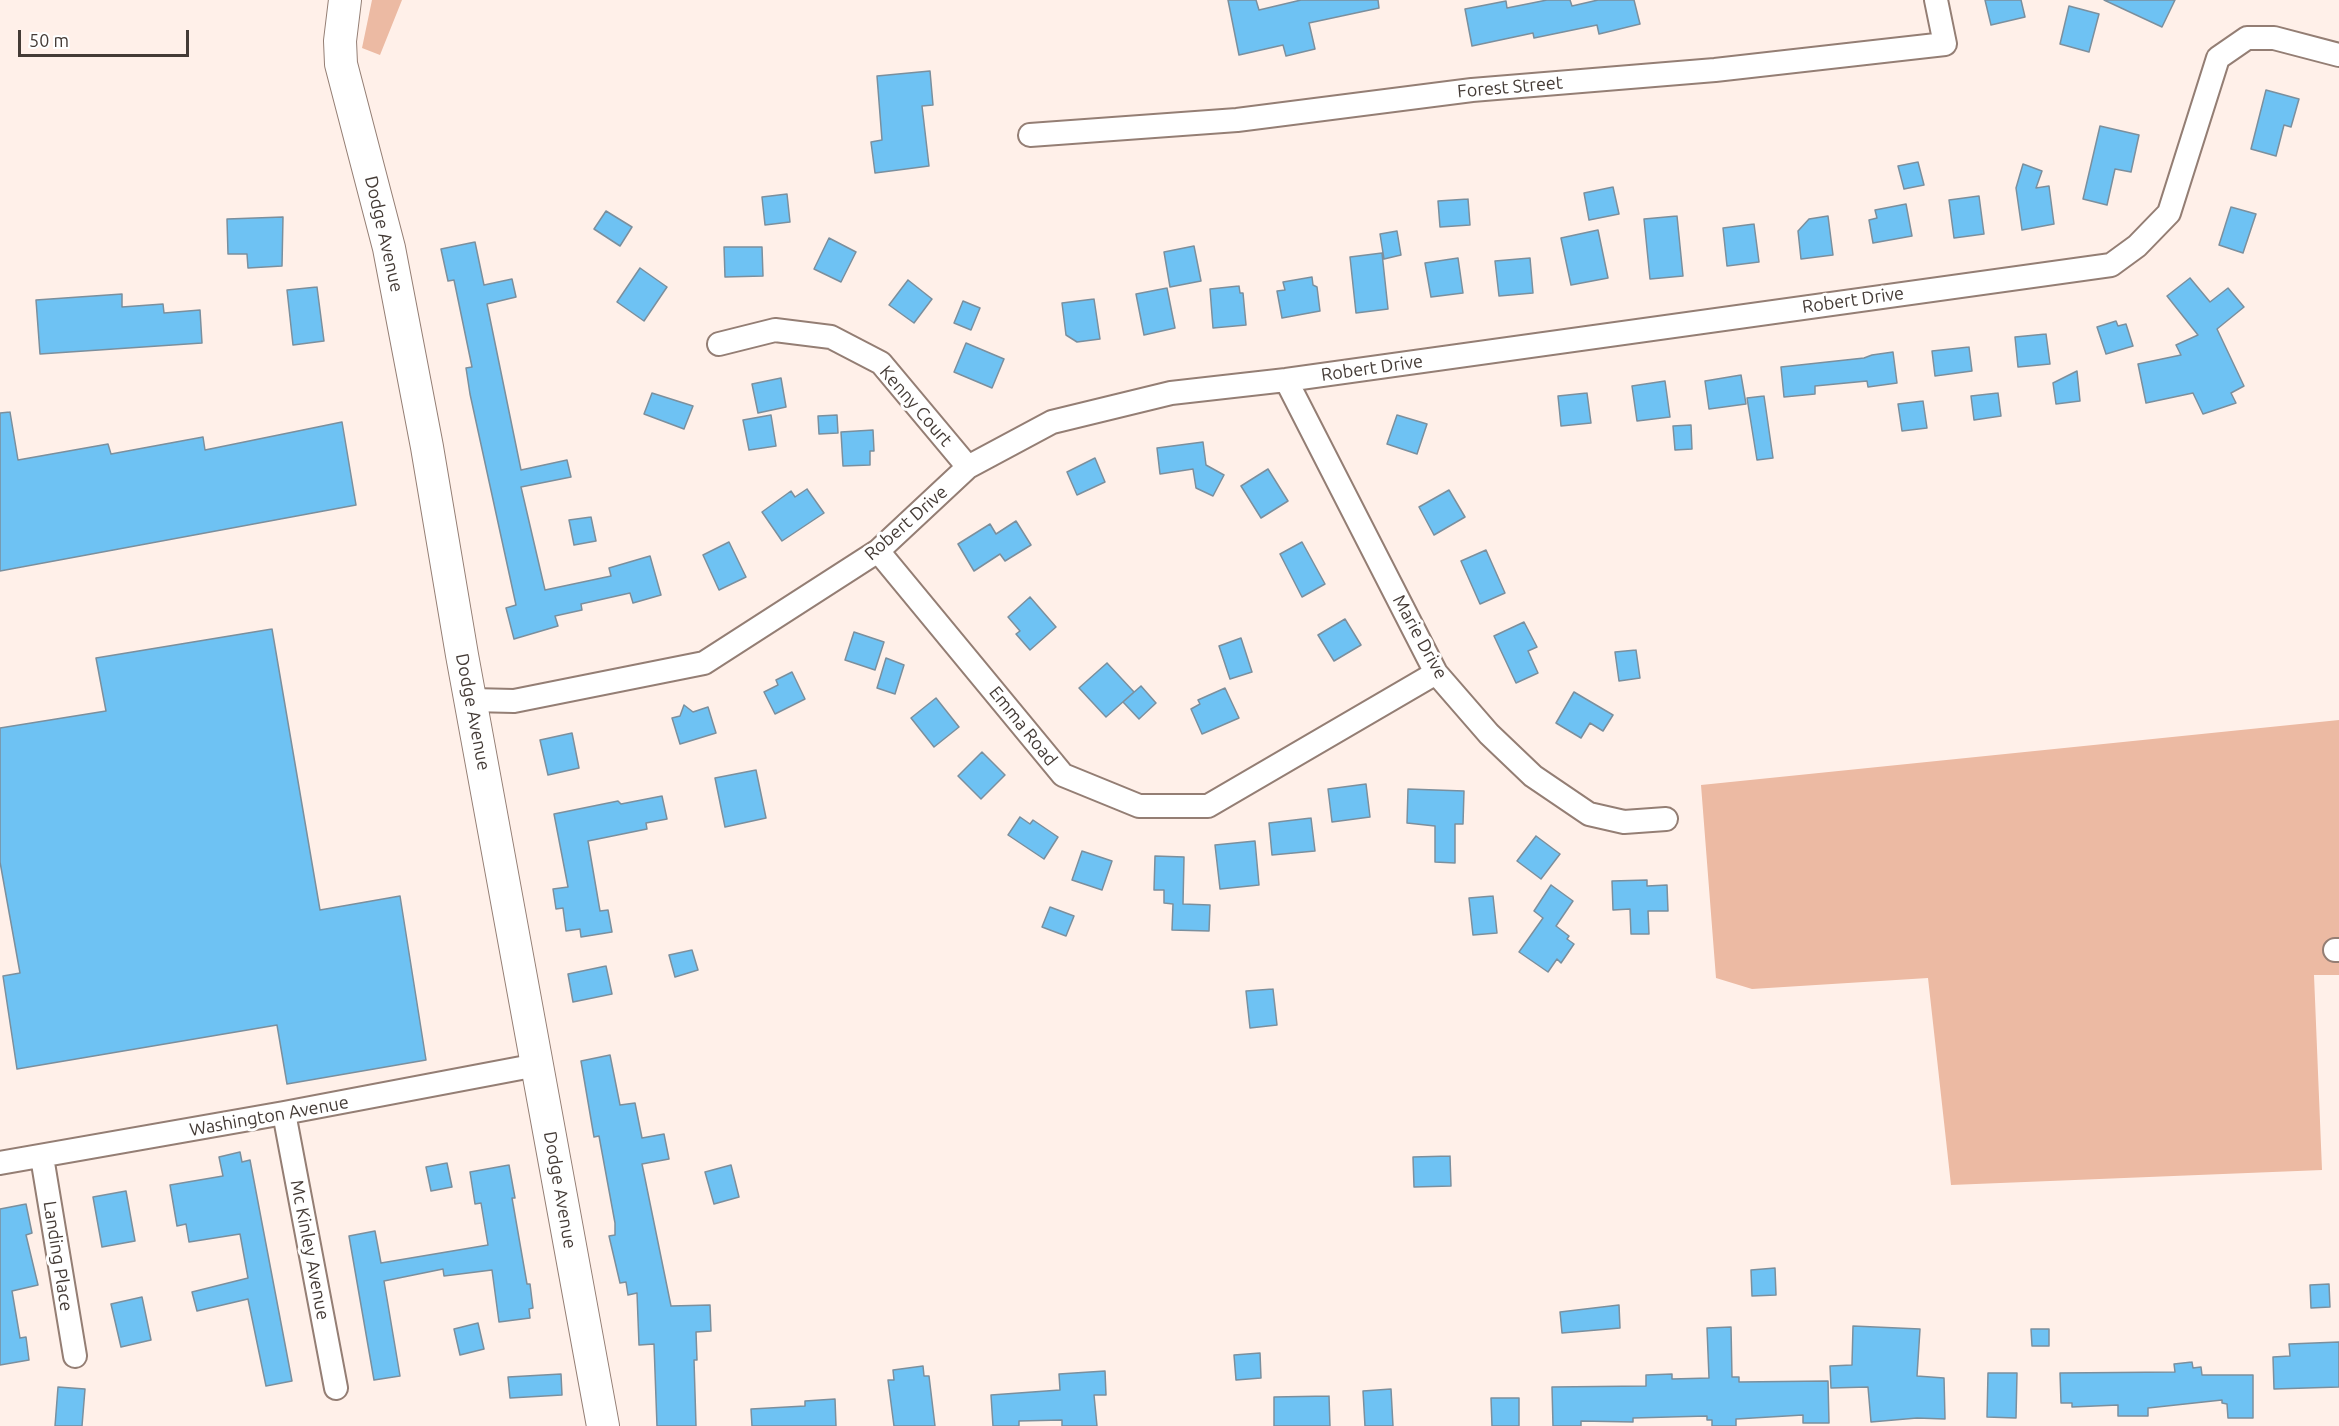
<!DOCTYPE html>
<style>
body{margin:0}
#map{position:relative;width:2339px;height:1426px;overflow:hidden;background:#fff0e9;font-family:Ubuntu,sans-serif}
canvas{display:block}
.scale{position:absolute;left:18px;top:30px;width:171px;height:27px;box-sizing:border-box;border:3px solid #443b36;border-top:0;padding-left:8px;font-size:18px;line-height:21px;white-space:nowrap;color:#443b36;-webkit-text-stroke:4px #fff;paint-order:stroke}
</style>
<div id="map">
<canvas width="2339" height="1426"></canvas>
<div class="scale">50 m</div>
</div>
<script>
const context = document.querySelector('canvas').getContext('2d');
context.lineJoin = 'round';
function fill(path, color) { context.fillStyle = color; context.fill(path, 'evenodd'); }
const poly = rows => new Path2D(rows.map(r => 'M' + r).join(''));
function strokePath(path, color, width, dash) { context.strokeStyle = color; context.lineWidth = width; context.lineCap = dash ? 'butt' : 'round'; context.setLineDash(dash || []); context.stroke(path); }
function write(font, color, halo, rows, align = 'center') {
  context.font = font + ' Ubuntu,sans-serif'; context.lineWidth = 6; context.setLineDash([]); context.textBaseline = 'middle'; context.strokeStyle = halo; context.fillStyle = color; for (const [text, x, y, turn = 0] of rows) {
    context.save(); context.translate(x, y); context.rotate((+turn || 0) * Math.PI / 180); context.textAlign = isNaN(turn) ? turn : align; if (halo) context.strokeText(text, 0, 0); context.fillText(text, 0, 0); context.restore();
  }
}
fill(poly([
 [372,0,402,0,380,55,362,48],
 [2339,720,2339,975,2314,975,2322,1170,1951,1185,1928,978,1752,989,1716,978,1701,785]
]), '#ecbaa3');
const building = poly([
 [1228,0,1256,0,1259,10,1301,0,1378,0,1379,8,1309,23,1315,49,1286,56,1283,45,1239,55,1228,0],
 [1547,0,1570,0,1572,6,1598,0,1634,0,1640,24,1599,34,1597,25,1534,38,1533,33,1472,46,1465,9,1506,1,1507,8,1547,0],
 [1985,0,2021,0,2025,17,1991,25,1985,0],
 [2104,0,2175,0,2162,27,2104,0],
 [2069,6,2099,14,2089,52,2060,44,2069,6],
 [930,71,933,105,922,106,929,166,875,173,871,142,882,140,877,76,930,71],
 [2266,90,2299,99,2291,127,2284,125,2276,156,2251,149,2266,90],
 [2100,126,2139,135,2131,172,2115,169,2107,205,2083,199,2100,126],
 [1918,162,1924,185,1904,189,1898,166,1918,162],
 [2023,164,2042,171,2036,188,2049,186,2054,224,2022,230,2016,188,2023,164],
 [1613,187,1619,214,1589,220,1584,193,1613,187],
 [787,194,790,222,765,225,762,197,787,194],
 [1979,196,1984,234,1954,238,1949,200,1979,196],
 [1468,199,1470,225,1440,227,1438,201,1468,199],
 [1906,204,1912,236,1873,243,1869,220,1877,218,1875,210,1906,204],
 [2231,207,2256,214,2243,253,2219,245,2231,207],
 [606,211,632,227,620,246,594,229,606,211],
 [1677,216,1683,276,1650,279,1644,219,1677,216],
 [1828,216,1833,255,1801,259,1798,231,1809,219,1828,216],
 [283,217,282,266,248,268,247,254,228,254,227,219,283,217],
 [1754,224,1759,262,1727,266,1723,228,1754,224],
 [1598,230,1608,278,1571,285,1561,238,1598,230],
 [1397,231,1401,255,1384,259,1380,234,1397,231],
 [829,238,856,252,841,282,814,269,829,238],
 [475,242,484,285,512,279,516,297,487,304,521,470,567,460,571,477,521,487,545,590,611,576,609,568,650,556,661,595,633,603,630,593,581,604,582,610,555,616,558,626,514,639,506,608,516,605,470,394,466,368,472,367,454,280,448,281,441,249,475,242],
 [1194,246,1201,281,1170,287,1164,252,1194,246],
 [724,247,762,247,763,276,725,277,724,247],
 [1382,253,1388,309,1356,313,1350,257,1382,253],
 [1458,258,1463,293,1431,297,1425,263,1458,258],
 [1530,258,1533,293,1499,296,1495,261,1530,258],
 [640,268,667,287,644,321,617,302,640,268],
 [1312,277,1313,285,1317,287,1320,311,1282,318,1277,291,1285,290,1283,282,1312,277],
 [2190,278,2210,302,2228,288,2244,307,2217,329,2244,386,2231,393,2236,403,2203,414,2193,393,2146,403,2138,364,2181,355,2176,345,2198,335,2167,296,2190,278],
 [908,280,932,299,914,323,889,305,908,280],
 [1239,286,1240,293,1243,293,1246,325,1213,328,1210,289,1239,286],
 [317,287,324,341,293,345,287,290,317,287],
 [1167,288,1175,328,1144,335,1136,294,1167,288],
 [122,294,122,307,163,304,164,313,200,310,202,343,40,354,36,300,122,294],
 [1094,299,1100,339,1077,342,1066,335,1062,303,1094,299],
 [963,301,980,308,971,330,954,323,963,301],
 [2116,321,2118,326,2126,324,2133,346,2106,354,2097,327,2116,321],
 [2046,334,2050,364,2018,367,2015,337,2046,334],
 [966,343,1004,359,992,388,954,372,966,343],
 [1969,347,1972,371,1935,376,1932,351,1969,347],
 [1893,352,1897,383,1868,387,1867,381,1815,386,1815,394,1784,397,1781,367,1864,358,1872,355,1893,352],
 [2077,371,2080,401,2056,404,2053,383,2077,371],
 [1741,375,1746,404,1709,409,1705,381,1741,375],
 [781,378,786,407,758,413,752,384,781,378],
 [1665,381,1670,417,1637,421,1632,386,1665,381],
 [652,393,693,406,684,429,644,414,652,393],
 [1587,393,1591,423,1561,426,1558,396,1587,393],
 [1998,393,2001,416,1974,420,1971,396,1998,393],
 [1764,396,1773,458,1757,460,1747,398,1764,396],
 [1923,401,1927,428,1902,431,1898,404,1923,401],
 [10,412,18,460,108,444,111,454,203,437,205,450,342,422,356,505,0,571,0,413,10,412],
 [771,415,776,446,749,450,743,420,771,415],
 [837,415,838,433,819,434,818,416,837,415],
 [1397,415,1427,424,1417,454,1387,444,1397,415],
 [1691,425,1692,449,1675,450,1673,426,1691,425],
 [873,430,874,451,870,451,870,465,843,466,841,432,873,430],
 [1203,442,1206,465,1224,475,1213,496,1196,488,1193,469,1160,474,1157,448,1203,442],
 [1095,458,1105,482,1077,495,1067,472,1095,458],
 [1268,469,1288,501,1261,518,1241,486,1268,469],
 [807,489,824,513,782,541,762,512,791,491,795,497,807,489],
 [1449,490,1465,517,1434,535,1419,507,1449,490],
 [591,517,596,541,574,545,569,520,591,517],
 [1016,521,1031,545,1005,561,1000,554,974,571,958,544,990,524,996,534,1016,521],
 [729,542,746,577,719,590,703,555,729,542],
 [1302,542,1325,584,1302,597,1280,554,1302,542],
 [1486,550,1505,593,1480,604,1461,561,1486,550],
 [1030,597,1056,627,1030,650,1016,634,1020,631,1008,617,1030,597],
 [1345,619,1361,645,1334,661,1318,635,1345,619],
 [1524,622,1537,647,1528,651,1538,673,1516,683,1494,636,1524,622],
 [272,629,320,910,400,896,426,1060,287,1084,277,1025,17,1069,3,976,20,973,0,862,0,728,106,711,96,658,272,629],
 [854,632,884,642,875,670,845,660,854,632],
 [1241,638,1252,672,1230,679,1219,646,1241,638],
 [1636,650,1640,678,1619,681,1615,652,1636,650],
 [886,658,904,665,895,694,877,688,886,658],
 [1107,663,1134,692,1106,717,1079,688,1107,663],
 [792,672,805,699,775,714,764,692,778,685,776,680,792,672],
 [1141,686,1156,703,1139,719,1123,702,1141,686],
 [1225,688,1239,718,1202,734,1191,709,1200,704,1198,700,1225,688],
 [1574,692,1613,715,1603,731,1590,723,1581,738,1556,723,1574,692],
 [936,698,959,727,934,747,911,718,936,698],
 [684,705,693,712,708,707,716,733,680,744,672,718,680,716,684,705],
 [572,733,579,768,548,775,540,740,572,733],
 [982,752,1005,775,981,799,958,776,982,752],
 [756,770,766,818,725,827,715,778,756,770],
 [1366,784,1370,817,1332,822,1328,789,1366,784],
 [1408,789,1464,791,1463,824,1455,824,1455,863,1435,862,1435,826,1407,823,1408,789],
 [662,796,667,819,646,823,647,829,588,841,600,911,608,910,612,932,581,937,580,929,566,931,563,908,556,909,553,889,568,887,554,814,618,801,621,804,662,796],
 [1020,817,1030,824,1033,820,1058,837,1044,859,1008,835,1020,817],
 [1311,818,1315,851,1272,855,1269,823,1311,818],
 [1536,836,1560,854,1541,879,1517,861,1536,836],
 [1255,841,1259,885,1220,889,1215,845,1255,841],
 [1082,851,1112,861,1102,890,1072,880,1082,851],
 [1155,856,1184,857,1183,904,1210,905,1209,931,1172,930,1173,904,1164,903,1164,890,1154,890,1155,856],
 [1647,880,1647,886,1667,885,1668,911,1648,911,1649,934,1631,934,1630,909,1613,910,1612,881,1647,880],
 [1551,885,1573,901,1556,926,1569,936,1567,939,1574,944,1561,963,1557,959,1548,972,1519,952,1543,918,1534,911,1551,885],
 [1493,896,1497,933,1473,935,1469,898,1493,896],
 [1050,907,1074,916,1066,936,1042,927,1050,907],
 [692,950,698,970,675,977,669,955,692,950],
 [606,966,612,994,573,1002,568,974,606,966],
 [1273,989,1277,1025,1250,1028,1246,991,1273,989],
 [610,1055,620,1105,635,1103,642,1138,664,1134,669,1159,642,1164,671,1306,710,1305,711,1331,696,1332,697,1360,694,1360,696,1426,657,1426,654,1344,639,1345,637,1293,628,1295,626,1282,620,1283,609,1236,615,1235,615,1223,599,1136,594,1137,581,1061,610,1055],
 [240,1152,242,1162,250,1160,292,1381,266,1386,248,1299,197,1311,192,1292,248,1278,240,1234,189,1242,186,1224,177,1226,170,1185,223,1176,219,1157,240,1152],
 [1450,1156,1451,1186,1414,1187,1413,1157,1450,1156],
 [447,1163,452,1187,431,1191,426,1167,447,1163],
 [509,1165,515,1198,512,1198,527,1284,530,1284,533,1308,529,1309,530,1318,499,1322,492,1270,444,1276,443,1269,384,1281,400,1376,374,1380,349,1236,375,1231,381,1263,488,1245,481,1203,475,1204,470,1172,509,1165],
 [731,1165,739,1197,714,1204,705,1172,731,1165],
 [126,1191,135,1241,102,1247,93,1197,126,1191],
 [26,1204,32,1233,26,1235,38,1285,12,1291,20,1338,26,1337,29,1360,0,1365,0,1209,26,1204],
 [1775,1268,1776,1295,1752,1296,1751,1270,1775,1268],
 [2329,1284,2330,1307,2311,1308,2310,1285,2329,1284],
 [142,1297,151,1340,121,1347,111,1304,142,1297],
 [1619,1305,1620,1328,1562,1333,1560,1312,1619,1305],
 [478,1323,484,1349,460,1355,454,1329,478,1323],
 [1853,1326,1920,1329,1917,1376,1944,1378,1945,1419,1917,1418,1871,1422,1868,1387,1831,1388,1830,1366,1852,1365,1853,1326],
 [1731,1327,1732,1377,1739,1377,1739,1382,1828,1381,1829,1423,1803,1423,1803,1415,1736,1419,1736,1426,1712,1426,1712,1420,1707,1420,1707,1416,1633,1418,1633,1422,1581,1421,1581,1426,1553,1426,1552,1387,1646,1386,1646,1375,1672,1374,1672,1379,1709,1378,1707,1328,1731,1327],
 [2031,1329,2049,1329,2049,1346,2032,1346,2031,1329],
 [2339,1342,2339,1387,2274,1389,2273,1357,2290,1356,2289,1344,2339,1342],
 [1260,1353,1261,1378,1236,1380,1234,1355,1260,1353],
 [2192,1362,2193,1368,2201,1367,2202,1375,2253,1375,2253,1418,2228,1418,2227,1404,2222,1403,2222,1400,2148,1408,2148,1416,2118,1416,2118,1405,2072,1407,2072,1403,2061,1403,2060,1373,2175,1372,2174,1364,2192,1362],
 [923,1366,924,1376,929,1376,935,1426,894,1426,888,1380,894,1380,893,1370,923,1366],
 [1105,1371,1106,1395,1094,1395,1097,1426,1062,1426,1062,1420,1019,1421,1019,1426,993,1426,991,1395,1060,1390,1059,1374,1105,1371],
 [1988,1373,2017,1373,2016,1418,1987,1417,1988,1373],
 [561,1374,562,1395,510,1398,508,1377,561,1374],
 [58,1387,85,1389,82,1426,55,1426,58,1387],
 [1391,1389,1393,1426,1365,1426,1363,1391,1391,1389],
 [1329,1396,1330,1426,1274,1426,1274,1397,1329,1396],
 [1491,1398,1519,1398,1519,1426,1492,1426,1491,1398],
 [835,1399,836,1426,752,1426,751,1409,805,1406,805,1401,835,1399]
]);
fill(building, '#6ec2f3');
strokePath(building, '#7b8f9d', 1.5);
const street = poly([
 [1030,135,1237,120,1472,90,1715,70,1945,44,1936,0],
 [719,344,775,330,831,337,881,363,968,467],
 [1286,380,1436,673,1489,734,1533,776,1589,814,1624,822,1666,819],
 [878,551,1063,775,1139,806,1208,806,1436,673],
 [472,700,514,701,704,663,878,551,968,467,1052,422,1171,393,1286,380,2111,265,2137,246,2169,213,2218,58,2247,38,2274,38,2339,55],
 [2335,950,2339,950],
 [284,1113,336,1388],
 [42,1157,75,1356],
 [0,1163,284,1113,537,1065]
]);
const secondary = poly([
 [345,0,340,41,341,64,389,248,427,447,462,655,603,1426]
]);
strokePath(street, '#947e74', 26);
strokePath(secondary, '#947e74', 34);
strokePath(street, '#fff', 22);
strokePath(secondary, '#fff', 32);
write('18px', '#443b36', '#fff', [
 ["Forest Street",1510,87,-5],
 ["Dodge Avenue",384,234,77],
 ["Robert Drive",1853,300,-8],
 ["Robert Drive",1372,368,-8],
 ["Kenny Court",916,406,49],
 ["Robert Drive",906,523,-41],
 ["Marie Drive",1420,637,61],
 ["Dodge Avenue",473,712,79],
 ["Emma Road",1023,726,51],
 ["Washington Avenue",269,1116,-10],
 ["Dodge Avenue",560,1190,80],
 ["Mc Kinley Avenue",310,1250,79],
 ["Landing Place",58,1256,81]
]);
</script>
